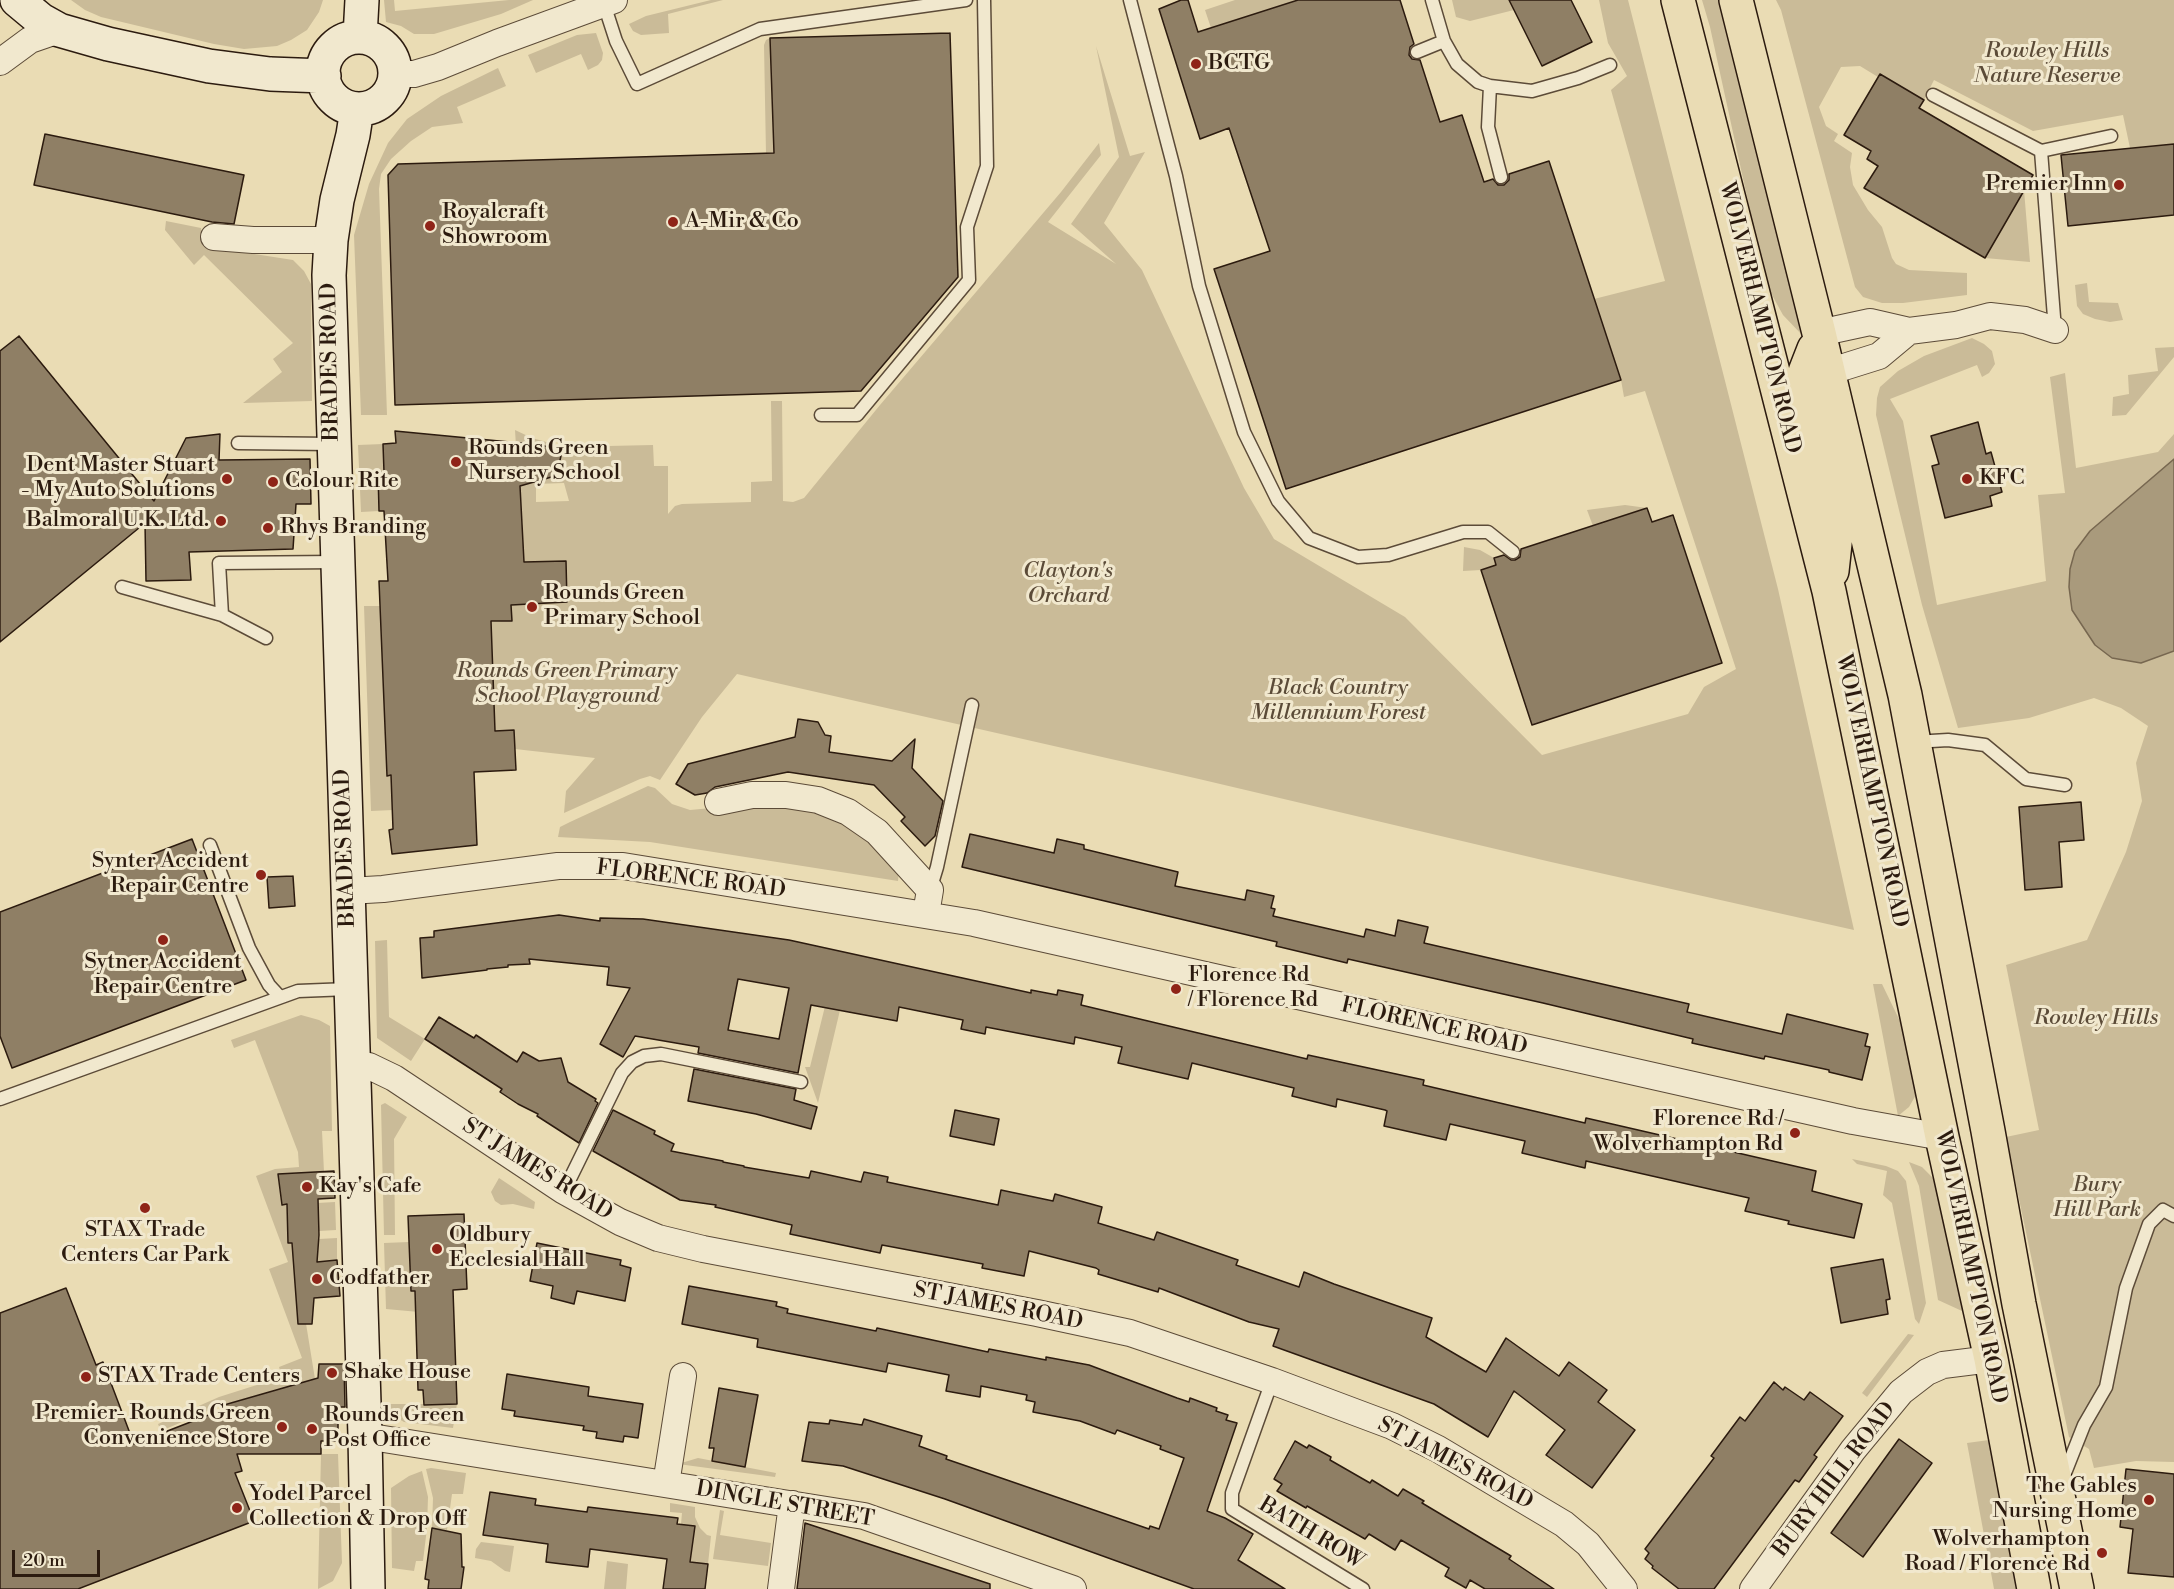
<!DOCTYPE html>
<style>
body{margin:0}
#map{position:relative;width:2174px;height:1589px;overflow:hidden;background:#eadcb4;font-family:"Libre Bodoni",serif}
canvas{display:block}
.scale{position:absolute;left:12px;top:1550px;width:88px;height:27px;box-sizing:border-box;border:3px solid #2c1b0f;border-top:0;padding-left:8px;font-size:18px;line-height:21px;white-space:nowrap;color:#2c1b0f;-webkit-text-stroke:4px #f1e8ce;paint-order:stroke}
</style>
<div id="map">
<canvas width="2174" height="1589"></canvas>
<div class="scale">20 m</div>
</div>
<script>
const context = document.querySelector('canvas').getContext('2d');
context.lineJoin = 'round';
function fill(path, color) { context.fillStyle = color; context.fill(path, 'evenodd'); }
const poly = rows => new Path2D(rows.map(r => 'M' + r).join(''));
function strokePath(path, color, width, dash) { context.strokeStyle = color; context.lineWidth = width; context.lineCap = dash ? 'butt' : 'round'; context.setLineDash(dash || []); context.stroke(path); }
function write(font, color, halo, rows, align = 'center') {
  context.font = font + ' "Libre Bodoni",serif'; context.lineWidth = 6; context.setLineDash([]); context.textBaseline = 'middle'; context.strokeStyle = halo; context.fillStyle = color; for (const [text, x, y, turn = 0] of rows) {
    context.save(); context.translate(x, y); context.rotate((+turn || 0) * Math.PI / 180); context.textAlign = isNaN(turn) ? turn : align; if (halo) context.strokeText(text, 0, 0); context.fillText(text, 0, 0); context.restore();
  }
}
fill(poly([
 [71,0,323,0,319,12,307,30,291,40,277,46,244,49,214,44,101,17,85,10],
 [384,0,394,0,395,11,509,0,533,0,501,14,434,34,414,34,401,26,386,22],
 [711,0,723,0,668,14,669,33,641,35,633,31,629,24,646,16],
 [1235,0,1298,0,1211,28,1205,10],
 [1452,0,1509,0,1514,10,1470,21,1456,17],
 [1599,0,1628,0,1778,589,1854,930,1551,862,1199,779,737,674,702,717,660,780,650,776,640,779,564,813,566,791,595,758,515,749,514,730,495,731,491,622,512,620,510,581,523,535,522,519,509,519,516,446,515,430,532,438,564,447,653,445,654,466,668,466,668,514,675,506,682,504,751,502,751,482,772,481,771,401,782,401,783,501,793,502,804,498,880,405,1061,192,1099,143,1101,155,1048,222,1116,264,1071,224,1119,157,1096,46,1130,156,1145,152,1104,223,1142,270,1244,488,1274,539,1405,617,1542,755,1688,714,1704,687,1736,669,1645,391,1624,397,1621,380,1594,299,1665,281,1611,90,1627,76,1608,43],
 [564,483,569,501,536,502,536,484],
 [565,561,567,602,541,603,540,562],
 [1702,0,1722,0,1803,336,1783,315,1766,284,1710,27],
 [1776,0,2174,0,2174,144,2130,148,2123,115,2033,131,1934,80,1924,100,1878,77,1860,66,1841,67,1819,107,1826,126,1838,134,1834,141,1852,153,1850,167,1853,185,1868,210,1882,227,1892,258,1896,264,1909,270,1967,273,1967,295,1903,303,1882,303,1863,297,1855,287,1781,10],
 [596,33,603,53,602,60,598,65,588,70,581,54,536,73,528,55,577,35],
 [770,38,774,153,766,154,764,45,766,40],
 [498,68,506,86,457,107,463,123,432,127,411,141,391,159,381,174,379,189,387,415,361,415,354,235,369,184,388,143,407,119,441,96],
 [2024,190,2030,262,1985,258],
 [166,221,201,228,203,246,293,260,304,271,311,284,312,401,243,403,282,372,273,359,293,343,204,255,194,265,165,230],
 [2087,283,2089,302,2118,303,2123,320,2110,322,2095,319,2083,314,2077,306,2075,285],
 [1972,338,1984,344,1992,351,1995,364,1989,373,1982,377,1977,365,1890,399,1903,421,1937,605,2046,581,2038,495,2065,493,2050,377,2065,373,2076,468,2158,452,2174,434,2174,1462,2136,1461,2094,1468,2089,1449,2069,1437,2006,1137,2039,1130,2006,965,2087,940,2126,852,2142,801,2136,763,2148,726,2121,708,2094,698,2029,718,1958,728,1922,605,1876,415,1877,398,1880,387,1898,371,1924,356],
 [2174,347,2174,357,2126,415,2112,416,2113,397,2129,394,2128,375,2158,371,2155,348],
 [383,444,384,472,378,473,379,511,361,512,358,445],
 [1625,505,1647,508,1593,526,1587,510],
 [1464,547,1480,550,1494,558,1496,565,1481,570,1463,571],
 [364,606,380,606,387,775,391,775,393,810,371,811],
 [648,786,655,788,672,804,690,810,722,807,806,806,857,827,899,870,898,881,650,842,558,837,560,827,570,822],
 [387,940,389,1017,425,1039,411,1061,377,1038,375,941],
 [831,982,845,989,818,1103,805,1067,810,1067],
 [1873,984,1882,984,1911,1044,1917,1093,1909,1107,1898,1116],
 [301,1015,319,1020,330,1026,332,1131,322,1131,324,1172,278,1174,282,1205,335,1202,336,1230,319,1231,288,1243,319,1242,319,1239,337,1238,337,1260,294,1264,302,1299,315,1379,219,1406,161,1431,158,1424,219,1397,282,1377,279,1367,302,1358,269,1269,288,1262,256,1176,275,1169,299,1167,298,1152,255,1040,234,1048,231,1040],
 [385,1103,407,1117,394,1139,395,1235,384,1235,381,1105],
 [1852,1159,1886,1166,1898,1171,1906,1181,1926,1303,1919,1324,1915,1319,1892,1203,1883,1195,1887,1171,1857,1164],
 [1909,1162,1922,1167,1934,1179,1963,1303,1962,1311,1938,1300,1919,1186],
 [499,1178,535,1202,534,1209,513,1204,501,1205,495,1201,491,1192],
 [409,1242,411,1290,430,1291,430,1313,386,1309,384,1243],
 [1908,1334,1914,1335,1867,1397,1862,1393],
 [390,1404,457,1404,453,1428,404,1422,392,1415],
 [1989,1440,2000,1497,2018,1589,1994,1589,1967,1443],
 [321,1454,338,1454,342,1563,333,1581,318,1589],
 [698,1458,776,1473,775,1477,678,1464],
 [431,1468,466,1473,463,1494,452,1494,447,1530,432,1528,433,1498,426,1469],
 [422,1471,428,1497,427,1528,423,1561,416,1561,414,1571,392,1568,391,1488,409,1476],
 [670,1503,695,1507,695,1517,700,1528,707,1535,711,1536,708,1564,690,1562,694,1526,681,1524,682,1513,670,1512],
 [720,1510,724,1511,720,1535,771,1543,768,1566,713,1559],
 [481,1542,514,1546,510,1572,505,1571,491,1561,475,1558,476,1549],
 [607,1561,628,1564,626,1589,604,1589]
]), '#cabb98');
const water = poly([
 [2174,459,2174,651,2141,663,2112,658,2095,645,2072,610,2069,587,2070,569,2075,551,2090,531,2174,459]
]);
fill(water, '#a99a7c');
strokePath(water, '#776750', 1.5);
const building = poly([
 [1181,0,1188,0,1198,32,1298,0,1400,0,1414,44,1410,47,1409,55,1412,59,1420,60,1440,122,1462,115,1484,182,1493,179,1498,185,1504,185,1509,180,1509,174,1549,161,1621,380,1286,489,1214,269,1270,251,1229,128,1200,139,1159,9,1181,0],
 [1509,0,1571,0,1592,42,1542,66,1509,0],
 [950,33,958,277,861,391,395,405,388,175,398,164,774,153,770,38,950,33],
 [1880,74,1924,100,1919,108,2033,175,1985,258,1864,188,1878,166,1867,159,1871,151,1844,135,1880,74],
 [45,134,244,175,234,224,212,222,34,185,45,134],
 [2174,144,2174,215,2068,226,2061,155,2174,144],
 [19,336,154,501,186,438,220,434,219,460,310,459,311,504,296,504,293,549,189,552,191,580,146,581,145,523,0,642,0,351,19,336],
 [1978,422,1986,454,1991,452,2002,492,1990,496,1992,506,1945,518,1932,466,1939,464,1931,436,1978,422],
 [395,431,541,445,562,451,559,465,562,474,520,486,524,562,566,561,567,602,511,605,512,621,491,621,495,731,514,730,516,770,474,772,477,845,392,854,389,830,393,829,391,775,387,776,379,581,388,581,384,511,379,511,378,473,384,472,383,444,396,443,395,431],
 [1647,508,1652,522,1673,515,1722,663,1532,725,1481,570,1496,565,1494,558,1504,555,1511,560,1515,560,1520,557,1521,549,1647,508],
 [798,719,818,722,825,735,831,736,829,752,892,761,915,739,912,768,943,801,935,836,925,846,901,821,905,817,874,785,788,772,715,787,707,793,695,795,676,784,688,764,795,737,798,719],
 [2081,802,2084,840,2059,842,2062,887,2025,890,2019,807,2081,802],
 [970,834,1054,853,1057,839,1084,845,1084,849,1178,872,1175,886,1245,900,1247,890,1274,896,1271,908,1275,909,1273,916,1364,937,1366,929,1395,936,1398,920,1428,927,1424,943,1689,1004,1687,1012,1782,1034,1787,1014,1868,1034,1865,1046,1870,1047,1862,1080,1829,1072,1829,1070,1765,1056,1764,1059,1692,1043,1693,1039,1543,1003,1348,959,1347,963,1276,946,1277,942,962,867,970,834],
 [192,839,246,980,12,1068,0,1036,0,912,192,839],
 [293,876,295,906,269,908,267,877,293,876],
 [559,915,600,921,600,918,643,919,789,940,1031,993,1031,990,1057,995,1058,990,1083,995,1081,1005,1307,1059,1308,1055,1424,1080,1423,1085,1585,1123,1586,1118,1816,1171,1812,1191,1862,1204,1854,1238,1788,1224,1789,1221,1745,1211,1749,1198,1586,1161,1585,1168,1522,1153,1525,1141,1450,1124,1446,1140,1384,1126,1387,1111,1385,1110,1337,1099,1336,1107,1292,1096,1294,1088,1192,1063,1188,1079,1118,1063,1122,1047,1075,1037,1074,1044,986,1027,985,1034,961,1029,963,1020,899,1007,897,1021,811,1005,798,1073,698,1053,699,1047,635,1036,623,1057,600,1044,630,988,607,985,609,967,529,959,530,964,508,965,508,967,487,969,487,970,422,978,420,938,434,937,434,931,559,915],
 [738,979,789,988,779,1039,728,1030,738,979],
 [439,1017,474,1038,476,1035,517,1062,523,1052,539,1061,561,1058,568,1082,596,1099,595,1101,598,1103,579,1143,537,1116,538,1114,518,1104,500,1092,502,1089,425,1039,439,1017],
 [694,1069,796,1089,794,1100,817,1107,811,1129,756,1114,688,1101,694,1069],
 [613,1110,655,1131,654,1134,674,1144,671,1151,723,1161,723,1162,744,1166,744,1167,809,1178,811,1171,861,1182,864,1172,888,1177,887,1182,998,1205,1001,1190,1053,1201,1055,1194,1102,1207,1098,1223,1154,1240,1157,1232,1238,1260,1236,1265,1299,1287,1304,1272,1334,1284,1432,1318,1426,1337,1486,1372,1506,1338,1559,1376,1569,1362,1607,1390,1598,1402,1635,1430,1592,1488,1546,1455,1565,1430,1514,1391,1488,1437,1434,1404,1273,1346,1279,1329,1249,1322,1159,1288,1158,1292,1098,1274,1099,1270,1096,1268,1029,1251,1024,1276,982,1268,983,1264,882,1245,880,1253,790,1234,792,1225,715,1207,716,1205,680,1200,593,1151,613,1110],
 [955,1110,999,1119,994,1145,950,1136,955,1110],
 [334,1171,335,1198,318,1199,319,1235,317,1262,337,1260,340,1296,314,1298,312,1324,298,1324,292,1243,288,1243,287,1204,282,1205,278,1174,334,1171],
 [464,1214,467,1289,453,1290,457,1404,424,1405,423,1390,418,1390,415,1291,411,1291,408,1216,464,1214],
 [537,1243,621,1260,620,1265,631,1268,625,1301,577,1291,574,1304,551,1298,553,1286,530,1281,537,1243],
 [1883,1259,1890,1299,1886,1300,1888,1314,1841,1323,1831,1268,1883,1259],
 [689,1286,777,1302,776,1306,788,1309,787,1313,876,1331,877,1328,988,1352,989,1349,1046,1360,1046,1357,1089,1365,1177,1398,1189,1402,1190,1398,1217,1408,1216,1411,1228,1415,1226,1420,1237,1423,1207,1511,1225,1518,1253,1534,1238,1560,1285,1589,1194,1589,945,1499,843,1466,802,1461,809,1422,829,1424,830,1420,862,1425,864,1419,922,1436,919,1446,947,1456,946,1459,1149,1529,1150,1526,1159,1529,1184,1458,1160,1449,1161,1446,1117,1430,1115,1434,1080,1421,1033,1412,1035,1402,1026,1400,1027,1395,981,1386,980,1397,946,1391,949,1375,888,1363,886,1372,757,1347,758,1339,682,1324,689,1286],
 [66,1288,96,1365,103,1362,134,1444,224,1409,224,1405,318,1378,319,1364,344,1364,345,1407,338,1407,338,1441,321,1441,321,1454,237,1454,242,1471,235,1473,254,1521,78,1589,0,1589,0,1313,66,1288],
 [507,1374,589,1387,588,1396,643,1404,638,1438,624,1436,623,1442,596,1438,597,1432,583,1430,584,1426,514,1416,515,1411,502,1409,507,1374],
 [1774,1382,1783,1390,1785,1387,1804,1400,1810,1392,1843,1416,1814,1455,1817,1457,1799,1482,1795,1480,1714,1589,1679,1589,1652,1568,1653,1566,1645,1559,1649,1553,1645,1549,1714,1458,1711,1456,1740,1417,1745,1421,1774,1382],
 [719,1388,758,1395,745,1467,712,1461,714,1448,709,1448,719,1388],
 [1899,1439,1932,1463,1863,1557,1831,1533,1899,1439],
 [1295,1441,1307,1448,1309,1445,1331,1457,1330,1460,1370,1483,1372,1480,1398,1496,1403,1489,1424,1501,1422,1503,1511,1556,1509,1559,1554,1589,1485,1589,1470,1580,1466,1588,1445,1576,1449,1568,1401,1540,1395,1550,1369,1534,1365,1539,1307,1506,1306,1508,1277,1491,1282,1484,1274,1479,1295,1441],
 [2126,1469,2174,1474,2174,1577,2128,1573,2133,1529,2120,1527,2126,1469],
 [490,1492,536,1499,535,1505,587,1512,588,1507,678,1518,677,1524,695,1526,690,1562,708,1564,705,1589,663,1589,667,1559,590,1549,588,1567,562,1564,546,1562,548,1544,483,1535,490,1492],
 [805,1523,990,1584,990,1589,797,1589,805,1523],
 [432,1528,461,1534,462,1567,464,1567,461,1589,428,1589,429,1580,425,1579,432,1528]
]);
fill(building, '#8f7f65');
strokePath(building, '#2c1b0f', 1.5);
const lane = poly([
 [1130,0,1176,176,1199,286,1244,432,1278,501,1309,538,1358,557,1388,555,1463,532,1488,532,1513,552],
 [1432,0,1444,41],
 [604,4,616,41,637,84,760,29,966,0],
 [1417,52,1444,41,1457,64,1478,82,1490,86],
 [1933,95,2041,151,2111,136],
 [2041,151,2055,330],
 [1501,177,1488,127,1490,86,1532,91,1578,78,1610,65],
 [821,415,857,415,969,280,967,227,987,166,984,0],
 [238,443,333,444],
 [122,587,222,615,266,638],
 [222,615,219,563,337,562],
 [1914,742,1948,740,1985,745,2026,779,2065,785],
 [210,845,249,948,269,985,280,997],
 [930,890,937,867,972,705],
 [0,1099,298,991,349,989],
 [564,1191,622,1073,632,1062,644,1056,661,1054,801,1082],
 [1272,1381,1232,1493,1232,1509,1363,1589],
 [2063,1478,2084,1425,2106,1387,2126,1288,2149,1224,2163,1210,2174,1216]
]);
const street = poly([
 [0,62,30,40,59,30],
 [395,74,414,74,438,67,497,43,614,0],
 [214,237,253,240,331,240],
 [1819,333,1870,322,1909,331,1956,325,1990,316,2025,320,2055,330],
 [1828,372,1879,356,1909,331],
 [718,802,752,795,786,795,818,800,848,812,877,832,930,890,926,914],
 [348,891,383,889,558,866,623,866,974,923,1853,1121,1942,1137],
 [353,1065,369,1066,394,1078,564,1191,620,1222,658,1238,703,1249,1037,1313,1130,1333,1272,1381,1392,1426,1438,1449,1564,1524,1588,1544,1624,1589],
 [365,1436,864,1516,1073,1589],
 [666,1484,683,1376],
 [781,1589,792,1504],
 [1753,1589,1853,1450,1901,1392,1927,1372,1943,1365,1991,1359]
]);
const secondary = poly([
 [17,0,41,20,59,30,108,44,209,66,270,74,324,76],
 [360,37,362,0],
 '323 73a36 36 0 1 1 72 0a36 36 0 1 1-72 0Z',
 [357,109,353,135,337,200,331,240,329,275,365,1436,368,1589]
]);
const highway = poly([
 [1678,0,1829,591,1942,1137,1991,1359,2034,1589],
 [1736,0,1819,333,1905,695,1988,1131,2019,1304,2077,1589],
 [1814,349,1805,372,1837,525,1832,571]
]);
strokePath(lane, '#5c4b38', 15);
strokePath(street, '#5c4b38', 28);
strokePath(secondary, '#2c1b0f', 36);
strokePath(highway, '#2c1b0f', 36);
strokePath(lane, '#f1e8ce', 12);
strokePath(street, '#f1e8ce', 26);
strokePath(secondary, '#f1e8ce', 33);
strokePath(highway, '#eadcb4', 33);
for (const [x, y, r, color] of [
 [1196,64,6,"#8f2418"],
 [2119,185,6,"#8f2418"],
 [673,222,6,"#8f2418"],
 [430,226,6,"#8f2418"],
 [456,462,6,"#8f2418"],
 [227,479,6,"#8f2418"],
 [1967,479,6,"#8f2418"],
 [273,482,6,"#8f2418"],
 [221,521,6,"#8f2418"],
 [268,528,6,"#8f2418"],
 [532,607,6,"#8f2418"],
 [261,875,6,"#8f2418"],
 [163,940,6,"#8f2418"],
 [1176,989,6,"#8f2418"],
 [1795,1133,6,"#8f2418"],
 [307,1187,6,"#8f2418"],
 [145,1208,6,"#8f2418"],
 [437,1249,6,"#8f2418"],
 [317,1279,6,"#8f2418"],
 [332,1373,6,"#8f2418"],
 [86,1377,6,"#8f2418"],
 [282,1427,6,"#8f2418"],
 [312,1429,6,"#8f2418"],
 [2149,1500,6,"#8f2418"],
 [237,1508,6,"#8f2418"],
 [2102,1553,6,"#8f2418"]
]) { const dot = new Path2D(); dot.arc(x, y, r, 0, 2 * Math.PI); context.fillStyle = color; context.fill(dot); strokePath(dot, '#f1e8ce', 2); }
write('italic 22px', '#5b4b38', '#f1e8ce', [
 ["Rowley Hills",2047,52],
 ["Nature Reserve",2047,77],
 ["Clayton's",1068,572],
 ["Orchard",1068,597],
 ["Rounds Green Primary",567,672],
 ["School Playground",567,697],
 ["Black Country",1338,689],
 ["Millennium Forest",1338,714],
 ["Rowley Hills",2096,1019],
 ["Bury",2097,1186],
 ["Hill Park",2097,1211]
]);
write('22px', '#2c1b0f', '#f1e8ce', [
 ["BCTG",1208,64],
 ["Premier Inn",2107,185,"right"],
 ["Royalcraft",442,213],
 ["Showroom",442,238],
 ["A-Mir & Co",685,222],
 ["Rounds Green",468,449],
 ["Nursery School",468,474],
 ["Dent Master Stuart",215,466,"right"],
 ["- My Auto Solutions",215,491,"right"],
 ["KFC",1979,479],
 ["Colour Rite",285,482],
 ["Balmoral U.K. Ltd.",209,521,"right"],
 ["Rhys Branding",280,528],
 ["Rounds Green",544,594],
 ["Primary School",544,619],
 ["Synter Accident",249,862,"right"],
 ["Repair Centre",249,887,"right"],
 ["Sytner Accident",163,963,"center"],
 ["Repair Centre",163,988,"center"],
 ["Florence Rd",1188,976],
 ["/ Florence Rd",1188,1001],
 ["Florence Rd /",1783,1120,"right"],
 ["Wolverhampton Rd",1783,1145,"right"],
 ["Kay's Cafe",319,1187],
 ["STAX Trade",145,1231,"center"],
 ["Centers Car Park",145,1256,"center"],
 ["Oldbury",449,1236],
 ["Ecclesial Hall",449,1261],
 ["Codfather",329,1279],
 ["Shake House",344,1373],
 ["STAX Trade Centers",98,1377],
 ["Premier- Rounds Green",270,1414,"right"],
 ["Convenience Store",270,1439,"right"],
 ["Rounds Green",324,1416],
 ["Post Office",324,1441],
 ["The Gables",2137,1487,"right"],
 ["Nursing Home",2137,1512,"right"],
 ["Yodel Parcel",249,1495],
 ["Collection & Drop Off",249,1520],
 ["Wolverhampton",2090,1540,"right"],
 ["Road / Florence Rd",2090,1565,"right"]
], 'left');
write('22px', '#2c1b0f', '#f1e8ce', [
 ["WOLVERHAMPTON ROAD",1759,318,76],
 ["BRADES ROAD",331,362,-91],
 ["WOLVERHAMPTON ROAD",1871,791,78],
 ["BRADES ROAD",346,848,-92],
 ["FLORENCE ROAD",691,880,7],
 ["FLORENCE ROAD",1434,1027,13],
 ["ST JAMES ROAD",537,1170,32],
 ["WOLVERHAMPTON ROAD",1970,1267,78],
 ["ST JAMES ROAD",998,1307,11],
 ["ST JAMES ROAD",1455,1464,28],
 ["BURY HILL ROAD",1835,1480,-53],
 ["DINGLE STREET",785,1505,10],
 ["BATH ROW",1311,1534,31]
]);
</script>
